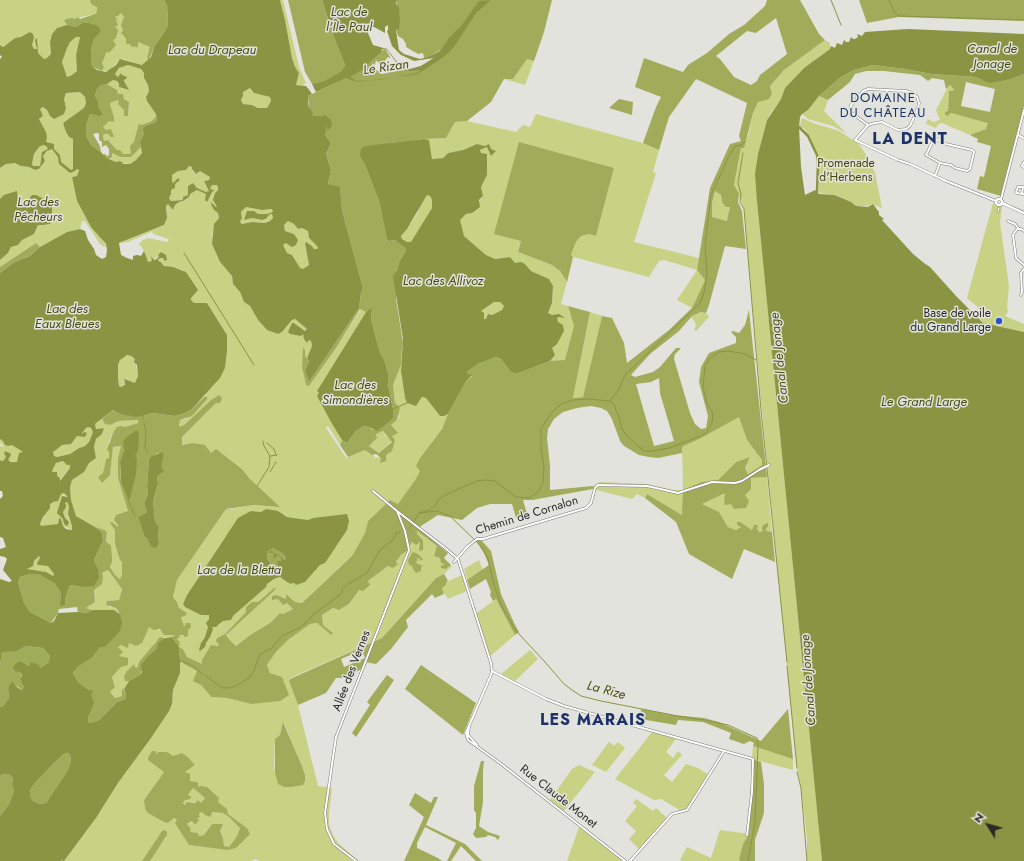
<!DOCTYPE html>
<meta charset="utf-8">
<style>
body{margin:0}
#map{position:relative;width:1024px;height:861px;overflow:hidden;background:#e2e3dc;font-family:Jost,sans-serif}
canvas{display:block}
.north{position:absolute;left:968px;top:805px;width:40px;height:40px;-webkit-text-stroke:3px #e2e3dc;paint-order:stroke;rotate:307deg;font-size:11px;font-weight:700;line-height:16px;text-align:center;color:#292a27}
.north::after{content:'';display:block;margin:auto;width:14px;height:18px;background:#292a27;clip-path:polygon(50% 0,100% 100%,50% 72%,0 100%)}
</style>
<div id="map">
<canvas width="1024" height="861"></canvas>
<div class="north">N</div>
</div>
<script>
const context = document.querySelector('canvas').getContext('2d');
context.lineJoin = 'round';
function fill(path, color) { context.fillStyle = color; context.fill(path, 'evenodd'); }
const poly = rows => new Path2D(rows.map(r => 'M' + r).join(''));
function strokePath(path, color, width, dash) { context.strokeStyle = color; context.lineWidth = width; context.lineCap = dash ? 'butt' : 'round'; context.setLineDash(dash || []); context.stroke(path); }
function write(font, color, halo, rows, align = 'center') {
  context.font = font + ' Jost,sans-serif'; context.lineWidth = 3; context.setLineDash([]); context.textBaseline = 'middle'; context.strokeStyle = halo; context.fillStyle = color; for (const [text, x, y, turn = 0] of rows) {
    context.save(); context.translate(x, y); context.rotate((+turn || 0) * Math.PI / 180); context.textAlign = isNaN(turn) ? turn : align; if (halo) context.strokeText(text, 0, 0); context.fillText(text, 0, 0); context.restore();
  }
}
fill(poly([
 [0,0,90,0,91,4,97,6,97,12,95,14,64,21,67,25,57,28,52,34,50,42,51,54,48,58,44,59,38,53,35,40,37,49,34,49,32,45,34,38,33,34,30,33,21,38,15,38,2,47,0,45],
 [280,0,283,0,299,67,306,83,303,85,296,85,299,73,295,67,292,58,285,20],
 [121,13,124,17,122,35,130,43,138,42,151,47,147,58,149,60,142,65,123,59,118,61,109,71,102,71,104,67,102,63,108,51,109,53,113,40,115,27,115,15],
 [76,37,80,37,76,55,77,71,72,75,67,77,62,62,67,48,70,42],
 [825,40,830,43,830,49,804,68,785,88,781,99,770,114,767,120,758,154,757,201,822,861,807,861,807,839,801,787,797,768,760,390,744,208,734,185,741,148,748,135,753,113,758,102,772,93,770,86,784,70],
 [527,59,534,61,525,85,504,79,513,79],
 [128,65,141,69,144,73,144,79,148,85,149,91,146,97,157,114,154,119,150,122,141,125,140,123,131,154,129,155,123,154,117,150,108,140,104,141,103,135,108,134,106,130,103,128,104,124,109,121,114,122,114,117,110,104,112,102,120,100,128,115,129,102,118,94,117,90,107,84,113,80,117,81,121,88,128,90,121,74,118,77,115,74,119,68],
 [949,85,951,85,954,89,953,91,949,91,948,111,951,113,988,122,987,129,970,135,942,123,938,124,936,128,926,124,928,119,933,122,940,120,936,110],
 [250,88,254,93,270,97,271,101,267,108,258,108,252,105,243,104,241,100,243,96,242,92],
 [80,92,85,97,86,103,84,109,63,123,66,132,69,137,73,139,73,172,77,169,79,170,77,176,72,177,77,201,91,227,95,229,106,246,104,247,100,244,85,221,82,221,80,229,67,232,40,247,36,243,0,267,0,260,8,253,11,247,18,245,22,240,34,234,38,225,43,225,50,224,32,195,23,206,18,202,2,198,0,199,0,168,6,164,16,162,21,166,29,167,35,170,39,169,45,161,43,156,53,146,46,142,46,132,39,119,43,116,39,109,42,107,47,110,50,116,66,108,64,99,66,93],
 [819,96,828,100,824,111,847,134,833,126,808,119,802,114,808,110],
 [536,114,643,143,659,150,653,172,656,173,634,242,699,258,697,270,705,280,692,308,677,300,697,270,664,260,659,261,649,277,573,257,571,255,576,242,581,236,589,234,596,236,614,168,521,241,518,252,552,265,560,271,567,282,561,304,568,306,574,326,565,361,550,361,555,355,551,348,558,322,557,318,559,317,562,318,557,315,552,315,548,313,552,303,553,286,549,279,531,271,525,264,515,263,510,257,495,259,486,255,464,236,461,228,460,220,466,214,472,213,483,196,481,187,487,175,480,150,487,147,489,150,491,149,485,146,477,144,463,150,448,153,443,158,432,159,429,141,424,139,446,138,455,122,467,121,516,132,523,125,530,127],
 [802,118,813,123,839,131,859,144,868,158,875,173,882,208,872,204,868,206,856,206,851,202,840,196,819,193,819,163,817,155,810,138,804,128,802,128,800,126],
 [43,145,46,146,48,149,41,157,40,166,33,166,32,164,34,154,39,147],
 [141,147,142,153,136,160,130,164,116,162,105,158,109,159,112,157,112,154,114,153,120,157,131,157],
 [189,166,193,167,192,170,196,174,200,171,210,177,210,179,204,181,209,191,206,192,197,188,193,183,188,186,188,195,183,197,183,200,171,201,169,198,171,194,171,190,175,188,175,184,180,180,178,178,173,183,172,181,172,175,178,171,186,170],
 [212,185,216,185,218,186,218,190,215,193,214,202,217,207,216,208,212,202,214,210,218,213,219,218,217,220,212,235,214,241,212,244,220,262,232,276,233,284,240,292,244,302,250,306,258,320,267,330,278,334,282,332,292,320,295,319,307,329,306,331,294,323,292,323,303,334,307,343,309,340,311,341,312,346,307,358,302,362,305,382,309,386,336,348,361,309,366,312,317,391,319,393,317,396,342,440,340,445,328,426,326,428,347,459,348,457,365,450,372,455,374,455,375,458,386,455,395,441,392,436,391,425,397,420,399,417,395,403,393,385,401,365,401,371,405,398,418,404,422,397,426,398,440,416,444,416,448,414,442,429,420,458,420,471,417,479,398,504,390,500,368,521,365,533,352,556,302,603,295,602,286,594,286,599,277,595,272,596,287,602,293,609,283,614,280,613,270,623,250,635,236,646,229,639,226,635,274,591,274,588,258,602,246,607,246,612,225,634,217,638,219,644,202,664,187,657,183,649,179,647,176,639,179,635,184,635,185,626,184,626,177,602,173,597,177,580,226,509,231,509,254,505,279,507,249,478,243,470,235,465,192,443,182,445,182,437,216,403,219,395,211,400,184,425,179,428,180,420,186,419,208,398,205,396,208,390,214,385,225,368,227,351,227,335,207,303,193,303,190,300,183,270,164,266,162,262,158,261,160,258,163,258,166,255,159,256,153,260,152,257,152,262,148,263,144,251,141,246,138,244,142,242,141,241,148,238,167,242,169,239,156,235,151,232,128,242,120,243,164,225,167,211,166,206,168,204,173,210,175,205,179,202,184,201,190,194,197,190,206,194,207,200,213,192,210,189],
 [251,511,261,512,278,511,287,517,308,520,313,518,347,530,325,562,320,565,305,582,291,584,280,577,274,579,267,584,237,613,233,616,231,620,223,621,220,625,212,627,209,638,206,643,204,637,208,627,209,615,189,609,183,604,187,595,224,539],
 [715,191,721,195,722,202,730,207,728,221,712,217,712,203],
 [428,194,432,200,432,208,411,243,407,242,402,239,401,236,407,229,417,214,422,202],
 [993,203,997,206,1002,206,1000,223,1009,286,1007,307,1008,312,1005,316,1024,324,1024,332,983,323,976,315,980,309,967,298],
 [246,207,262,210,273,209,273,213,268,214,258,214,244,220,252,218,262,220,266,220,270,214,272,214,273,218,270,221,265,223,252,222,243,224,240,222,242,217,241,212],
 [288,221,294,224,298,229,302,228,308,231,309,238,318,247,317,249,314,249,312,246,306,242,305,243,309,265,303,269,300,269,292,255,287,253,283,245,286,243,294,234,285,231,284,225],
 [494,302,500,302,504,306,502,310,492,315,489,314,486,319,484,319,481,311],
 [590,312,602,316,583,397,573,398],
 [701,312,706,313,709,317,696,331,694,329,696,326,695,322,691,317],
 [128,355,135,359,138,376,136,383,127,382,125,379,123,381,125,385,121,387,119,386,118,378,118,365,121,358],
 [739,416,747,440,762,460,762,465,748,474,745,468,750,457,736,462,718,480,702,482,682,515,647,494,645,498,637,494,632,499,593,489,593,486,600,482,647,484,673,490,683,490,682,447,701,438],
 [102,419,105,424,110,425,119,421,138,420,139,423,125,427,118,427,113,433,109,441,109,459,106,459,103,473,103,481,110,475,113,447,121,446,118,458,118,478,128,511,115,530,115,544,122,562,122,574,120,579,115,575,110,567,112,562,111,545,106,542,107,533,105,530,95,527,76,516,71,500,70,487,72,480,84,472,89,463,96,458,94,447,96,439,102,434,104,428,96,429,95,424],
 [88,427,91,428,93,432,89,442,85,446,79,448,70,454,57,457,54,456,53,452,56,450,62,445,71,444,77,435,81,436,82,434,83,430],
 [383,431,385,435,392,441,379,453,369,446,377,438,376,434],
 [0,439,12,444,23,452,17,462,8,461,10,453,7,451,5,451,6,456,4,460,2,461,0,460,0,444,1,447,4,446,0,443],
 [63,461,70,465,70,468,59,481,59,479,52,471,56,463],
 [767,477,772,532,767,531,766,529,768,524,763,531,759,532,756,529,758,526,752,530,741,527,736,530,728,527,719,512,701,504,726,492,744,495,751,478],
 [64,493,68,497,63,495,60,504,61,516,69,522,65,518,63,512,64,503,67,502,69,506,68,517,72,526,72,530,63,526,61,519,59,518,58,524,41,527,40,524,51,502,56,502,61,494],
 [417,531,437,546,440,558,446,564,446,569,451,565,452,566,444,574,436,578,382,638,290,678,289,681,298,705,318,786,332,788,329,813,329,824,333,835,338,843,359,861,260,861,255,859,252,861,150,861,156,850,166,838,162,831,142,861,64,861,96,818,118,783,151,738,172,704,173,690,180,673,180,663,182,661,184,664,197,671,201,685,211,697,227,698,251,704,270,673,267,665,276,652,288,640,310,624,317,623,330,634,333,633,323,625,322,615,333,608,339,610,349,604,359,589,368,581,388,566,397,564,396,563,402,554,407,551,412,542,418,542,423,540,416,534],
 [284,723,302,766,305,775,284,787,275,773,274,765,275,739,280,735],
 [152,751,155,753,173,757,182,753,188,757,195,765,185,772,190,781,218,802,228,814,247,828,227,850,189,845,177,820,174,818,168,823,145,809,144,800,164,772],
 [39,556,40,558,38,561,38,565,48,566,54,574,53,576,45,572,27,569],
 [479,560,483,570,467,580,464,569],
 [108,570,122,589,119,600,107,601,109,607,116,608,118,612,114,610,92,610,86,608,95,602,94,590,102,573],
 [462,575,467,591,448,599,441,588,446,585,446,582],
 [496,599,515,635,488,658,474,615],
 [149,627,175,635,172,637,162,637,154,643,152,648,139,662,137,668,135,667,134,665,125,681,129,681,124,689,123,688,122,696,115,698,110,692,115,687,112,677,121,667,118,647,120,644,128,647,129,642],
 [530,650,538,659,515,681,501,674],
 [652,732,676,739,666,752,673,758,678,751,682,755,664,775,672,782,686,764,698,768,709,775,688,808,685,810,681,811,661,799,654,800,615,779],
 [609,742,614,746,618,742,625,748,606,772,592,765],
 [753,746,793,759,793,770,752,759],
 [579,765,595,772,564,811,550,800,572,769],
 [193,788,205,798,201,803,190,802,185,805,183,803],
 [636,799,653,811,656,808,667,818,639,849,629,839,636,831,625,821,637,806,633,803],
 [202,812,211,817,212,812,223,813,230,818,240,828,237,836,229,847,224,846,223,838,220,831,223,824,212,824,204,835,198,836,198,833,191,832,187,824,190,823,192,821,195,825,197,818],
 [579,827,617,856,622,861,567,861],
 [720,830,749,834,743,844,739,859,740,861,682,861,680,860,687,847,711,858]
]), '#c7d285');
fill(poly([
 [90,0,164,0,167,5,168,21,167,28,154,47,149,60,147,58,150,47,138,42,138,46,136,48,135,46,133,47,131,46,130,44,126,44,126,39,121,33,123,30,122,28,121,25,124,17,121,13,118,16,115,16,115,17,117,18,116,20,118,25,115,27,118,30,116,38,113,40,116,45,109,53,107,52,102,63,104,67,102,71,93,67,91,63,91,50,94,39,100,31,82,23,76,27,67,25,64,21,66,19,72,18,75,19,78,17,80,19,95,14,97,12,97,7,91,4],
 [288,0,322,0,334,37,345,65,343,71,324,81,312,84,305,72],
 [397,0,552,0,544,32,534,61,527,59,513,79,504,79,491,102,467,121,455,122,446,138,424,139,401,142,390,143,360,157,365,165,379,201,387,240,389,241,395,240,402,244,406,248,406,251,399,262,397,271,396,299,403,343,402,348,401,365,393,385,395,403,400,408,397,420,391,425,398,433,392,436,395,440,392,451,386,455,386,461,380,463,381,458,376,454,372,455,365,450,348,457,340,445,342,440,347,443,356,431,364,426,369,427,373,430,393,409,388,384,388,373,384,359,381,355,377,342,371,319,372,308,369,309,366,312,360,309,336,348,309,386,306,385,302,367,303,348,305,350,305,356,309,361,305,371,309,382,359,308,361,293,363,288,342,210,340,188,328,184,331,170,326,154,331,143,325,135,326,126,327,126,329,129,325,115,313,116,309,108,308,96,366,68,370,62,381,53,382,50,386,50,390,57,390,58,388,57,381,65,376,60,375,64,374,65,373,63,372,64,373,70,377,70,382,74,397,71,401,69,400,67,410,69,421,66,435,57,440,50,429,57,424,58,423,53,418,54,406,47,406,44,403,39,398,36,396,29],
 [383,431,392,442,379,453,369,446,377,438,376,434],
 [767,0,800,0,819,34,825,40,784,70,770,86,772,93,769,99,758,102,753,113,744,148,741,148,734,185,739,194,738,202,742,211,746,249,725,246,709,305,706,313,701,312,692,316,679,331,650,354,631,375,635,377,653,372,660,367,676,348,681,348,675,354,674,359,690,413,695,424,701,429,706,428,708,416,699,382,701,367,709,353,736,343,736,337,731,332,733,331,739,333,745,325,749,310,767,477,751,478,751,489,745,495,749,501,746,508,734,509,731,504,725,505,724,502,725,493,702,504,719,512,728,527,736,530,741,527,737,525,737,522,740,522,752,530,754,525,758,525,757,529,759,532,763,531,762,529,763,525,768,523,768,526,766,529,767,531,772,532,775,562,744,549,732,579,689,554,676,522,645,498,647,494,682,515,683,490,702,482,718,480,736,462,750,457,745,468,748,474,762,465,762,460,747,440,739,417,701,438,682,447,682,453,658,458,649,457,639,455,624,446,620,441,612,419,607,411,601,408,591,406,577,408,563,412,554,419,548,429,547,438,550,466,550,490,593,486,593,489,532,500,523,500,527,514,516,518,512,504,490,504,477,508,462,520,438,515,421,526,419,529,448,553,444,558,451,565,446,569,441,568,441,566,445,564,441,563,440,558,434,556,437,546,417,531,417,534,423,540,423,550,419,551,420,542,416,545,412,542,407,551,402,554,396,562,398,564,393,568,388,566,368,581,370,585,363,591,359,590,349,604,339,610,333,608,322,615,323,625,333,633,332,635,330,634,317,623,310,624,288,640,276,652,267,665,270,673,282,677,289,695,280,701,251,704,227,698,211,697,201,685,193,681,197,671,184,664,180,660,179,647,172,637,175,635,164,635,160,629,154,630,149,627,142,643,136,646,129,643,128,648,121,645,118,647,123,652,119,656,128,658,128,665,121,667,112,677,115,687,110,692,115,698,122,696,122,690,123,688,126,695,125,699,117,702,99,720,91,723,88,722,88,716,93,703,89,690,78,682,73,673,79,666,92,658,100,647,105,647,110,641,120,614,116,608,106,605,107,601,119,600,122,589,108,570,102,573,103,577,102,584,94,590,95,602,86,608,92,610,87,613,78,612,77,607,59,609,58,613,51,623,42,618,30,612,24,603,18,582,20,577,30,574,38,574,54,583,60,591,61,598,61,605,65,605,66,596,70,585,82,587,98,569,94,560,103,541,102,533,95,527,105,530,107,533,106,542,111,545,112,557,112,562,110,567,115,575,120,579,122,574,122,562,120,560,115,544,115,530,110,523,112,522,118,527,118,525,114,520,116,515,128,511,118,478,118,458,121,446,113,447,110,475,102,483,98,477,103,473,106,459,109,458,109,452,107,450,113,433,117,427,121,426,125,427,138,423,138,420,119,421,110,425,105,424,102,419,113,410,120,414,143,416,152,413,175,416,185,413,192,409,205,396,208,398,192,416,180,420,179,427,184,425,211,400,219,395,222,398,220,403,216,403,182,437,182,445,192,443,205,445,211,453,216,449,243,470,249,478,280,507,254,505,226,509,177,580,173,597,177,602,179,608,187,613,185,616,181,617,184,626,185,626,186,623,190,623,191,627,188,630,188,636,184,637,184,635,179,635,180,637,177,639,180,643,179,647,183,649,187,657,202,664,202,660,211,645,217,646,219,645,216,641,217,638,225,634,246,612,246,607,252,602,258,602,274,588,276,587,274,591,226,635,229,639,236,646,250,635,270,623,280,613,283,614,293,609,287,603,283,605,278,599,272,600,272,596,277,595,286,599,286,594,295,602,302,603,352,556,365,533,368,521,390,500,398,504,416,479,420,471,416,466,420,458,442,429,448,414,465,383,472,376,468,374,467,372,478,364,496,357,501,359,511,372,516,374,550,361,565,360,574,326,568,306,590,312,573,398,583,397,602,316,612,318,624,343,627,363,669,330,692,308,705,280,697,270,710,188,730,144,741,141,739,136,747,103,696,79,669,117,659,150,643,143,656,107,661,97,635,87,644,58,683,72,688,65,707,53,729,34,744,25,765,6],
 [776,18,787,54,760,75,757,81,751,85,734,77,720,59,716,56,747,31,756,33],
 [715,191,721,195,722,202,726,207,730,207,727,221,712,217,712,203],
 [659,378,660,393,674,441,654,446,636,384,651,382],
 [131,435,135,456,129,501,121,482,120,469,120,462,123,454,126,437],
 [158,453,164,454,157,476,158,485,153,502,155,521,159,527,158,533,159,542,148,540,144,536,138,517,147,512,144,503,148,494,147,487,149,460],
 [859,0,1024,0,1024,21,899,17,867,23],
 [873,65,905,69,932,74,976,77,982,80,1011,79,1024,74,1024,106,1001,196,977,189,980,176,984,177,991,146,977,142,978,139,970,135,986,129,988,123,951,113,947,116,945,114,945,112,948,111,949,91,953,91,954,89,952,88,951,85,950,85,946,89,944,80,932,78,928,81,920,75,884,71,866,71,855,74,850,82,828,100,819,96,841,77,854,70],
 [966,82,995,89,990,112,961,106],
 [107,84,117,90,118,94,123,94,124,99,129,102,128,116,124,116,124,110,118,104,119,100,112,102,110,104,114,117,114,122,109,121,103,127,106,130,111,129,114,137,111,137,108,134,105,134,103,135,104,141,108,140,117,150,120,150,123,154,131,154,130,146,134,142,139,123,141,125,150,122,154,119,157,114,157,117,156,122,145,126,144,133,140,142,141,147,131,157,120,157,113,153,112,154,112,157,109,159,105,158,103,154,105,154,107,156,109,155,109,149,106,145,102,147,102,142,99,140,99,134,98,133,93,134,100,146,101,152,92,146,86,136,86,126,90,114,98,116,98,101,95,96,97,89,101,85],
 [619,99,633,102,632,115,609,108],
 [519,142,614,168,596,236,589,234,581,236,576,242,571,255,573,257,567,282,560,271,552,265,518,252,521,241,494,234],
 [36,243,40,247,30,256,13,263,0,273,0,267],
 [478,540,482,541,491,551,501,594,515,625,519,632,515,635,496,599,493,601,490,595,491,592,486,579,470,589,467,580,489,565,484,553,476,541],
 [273,548,283,554,286,558,284,560,279,554,270,553,273,553,274,556,278,555,281,559,280,569,272,568,271,564,267,559,266,552],
 [413,552,418,554,423,559,420,561,419,558,418,558,416,563,423,566,421,567,421,571,416,573,413,569,412,566,409,565,408,560],
 [444,574,448,581,446,582,446,585,442,588,444,594,435,598,432,594,406,620,408,627,391,649,376,664,365,662,362,669,342,678,336,678,326,693,298,705,289,681,290,679,382,638,436,578],
 [362,650,365,658,344,667,341,659],
 [160,637,165,638,157,648,148,656,140,675,129,681,125,681,124,676,127,671,134,664,135,667,137,668,139,662],
 [26,646,43,648,50,656,48,663,40,668,30,662,29,666,20,661,20,672,24,686,22,690,12,682,8,688,9,698,3,706,0,707,0,666,2,651,17,651],
 [421,665,476,703,463,735,405,689],
 [387,675,394,680,356,737,352,733,370,705,367,702],
 [641,709,672,715,704,718,719,722,761,741,788,709,793,759,753,746,754,743,750,741,744,744,729,739,731,733,703,722,678,720,676,725,640,719],
 [283,722,302,766,305,775,305,781,303,785,291,787,284,787,278,784,275,773,275,739,280,735],
 [152,751,155,751,157,754,158,752,167,752,173,756,182,753,188,757,195,765,185,772,190,774,190,781,197,782,198,783,198,787,200,786,207,787,219,798,218,802,227,809,228,814,247,828,250,834,236,848,227,850,189,845,175,823,177,820,174,818,168,823,164,822,148,813,145,809,144,800,164,772,148,760,148,758],
 [193,788,205,798,201,803,198,800,195,803,187,802,185,805,183,803,185,800,190,799,191,797,188,795],
 [202,812,205,815,211,817,212,812,223,813,230,818,240,828,237,836,229,847,224,846,223,838,220,831,223,824,212,824,204,835,199,836,198,833,191,832,190,830,191,829,187,824,192,821,195,825,199,820,197,818,200,817,199,814],
 [68,753,70,755,71,761,68,770,46,803,40,804,33,801,30,796,30,790,35,783,55,762,64,754],
 [752,759,761,762,764,784,764,813,755,840,755,861,740,861,739,859,743,844,749,834],
 [481,761,484,761,483,770,483,802,479,826,488,832,500,836,498,840,495,837,488,835,486,837,476,838,473,834,476,828,476,813,474,810,474,786],
 [4,774,10,775,13,778,12,785,14,791,9,804,0,816,0,776],
 [415,793,431,803,434,797,438,797,426,825,465,844,482,861,476,861,461,846,451,861,447,861,456,843,425,827,417,843,417,848,438,858,442,861,404,861,424,817,409,805],
 [165,830,167,832,167,835,150,861,142,861,162,831]
]), '#a1ac5b');
fill(poly([
 [164,0,280,0,285,20,292,58,295,67,299,73,296,85,306,86,310,91,312,94,308,96,308,103,309,108,312,111,313,116,325,115,331,120,332,126,329,129,327,130,327,127,326,127,326,132,325,135,331,143,326,154,331,170,328,184,340,187,342,210,363,288,361,293,359,308,309,382,305,371,309,361,307,358,312,346,311,341,309,340,307,343,304,339,303,334,301,336,290,334,288,332,292,323,294,323,305,331,307,329,295,319,292,320,282,332,278,334,267,330,258,320,250,306,244,302,240,292,233,284,232,276,220,262,212,244,214,224,219,218,218,213,214,210,211,204,211,202,216,207,217,207,213,200,215,193,218,190,218,186,216,185,212,185,210,189,214,190,211,194,207,202,205,200,206,194,197,190,190,194,189,197,183,201,179,202,175,205,173,210,168,204,166,206,167,218,164,225,119,243,121,255,127,258,133,260,133,256,137,255,141,256,144,251,148,262,152,261,151,256,154,260,157,259,159,256,158,255,161,252,166,255,167,260,165,261,163,258,160,258,158,260,160,262,161,262,164,266,173,267,186,272,198,290,191,298,191,300,194,303,207,303,227,335,227,351,225,368,220,378,192,409,185,413,175,416,152,413,143,416,136,417,120,414,113,410,95,424,96,429,104,428,102,434,96,439,94,447,96,458,89,463,84,472,72,480,70,487,71,500,76,516,95,527,102,533,103,541,94,560,98,569,99,578,94,586,82,587,70,585,66,596,65,605,60,606,61,598,60,591,54,583,38,574,30,574,20,577,18,582,24,603,30,612,42,618,51,623,54,621,58,613,78,612,87,613,92,610,114,610,120,614,122,623,120,631,105,647,100,647,92,658,79,666,73,673,78,682,89,690,93,691,91,695,94,703,88,717,88,722,91,723,99,720,117,702,125,699,126,695,124,689,129,681,140,675,142,672,141,665,148,656,157,648,158,643,165,638,172,637,179,647,180,660,182,661,180,663,180,673,173,690,172,704,169,711,151,738,118,783,96,818,64,861,62,861,63,859,61,861,0,861,0,816,9,804,14,791,12,785,13,778,10,775,4,774,0,776,0,707,3,706,9,698,8,688,12,681,18,688,22,690,24,686,22,684,22,681,20,679,22,676,20,672,15,671,13,668,15,664,20,661,29,666,30,662,39,665,40,668,48,663,50,656,43,648,26,646,17,651,2,652,0,666,0,579,9,582,12,581,3,570,7,559,5,557,0,556,0,549,6,547,3,538,0,537,0,499,3,496,2,491,0,491,0,460,2,461,4,460,6,456,4,454,5,451,10,453,11,455,8,460,11,462,17,462,19,453,23,452,12,445,8,446,5,445,3,441,0,439,0,273,13,263,30,256,40,247,67,232,80,229,85,231,88,240,94,249,96,255,102,259,106,257,107,250,106,244,91,227,77,201,72,177,77,176,79,170,77,169,75,171,70,173,64,168,59,164,58,157,52,149,47,151,43,156,45,161,39,169,35,170,29,167,21,166,15,163,6,164,0,168,0,59,2,57,0,55,0,45,3,47,15,38,21,37,30,32,33,34,34,38,32,45,34,49,37,49,35,40,37,38,38,53,44,59,47,58,51,54,50,42,52,34,57,28,67,25,76,27,82,23,88,23,98,26,101,31,94,39,91,50,91,63,93,67,97,70,106,72,116,65,120,59,142,65,151,57,154,47,167,28,168,21,167,5],
 [76,37,80,37,76,55,77,71,72,75,67,77,62,62,67,48,70,42],
 [128,65,141,69,144,73,144,78,148,85,149,91,146,97,147,101,156,114,157,117,156,122,145,126,143,129,144,133,140,142,142,153,136,160,130,164,124,164,120,161,116,162,106,158,101,152,92,146,86,136,86,126,90,114,98,116,102,115,101,111,98,108,98,101,95,96,97,89,101,85,107,84,113,80,117,81,119,84,119,87,129,90,124,81,124,80,127,78,127,77,122,75,121,73,118,77,115,74,119,68],
 [250,88,254,93,270,97,271,101,267,108,258,108,252,105,243,104,241,100,243,96,243,92],
 [80,92,85,97,86,103,84,108,63,123,66,132,69,137,73,139,73,169,71,170,61,162,60,155,54,149,54,144,46,142,47,137,46,132,39,119,43,116,40,109,43,107,47,110,50,116,54,119,64,114,66,108,64,99,66,93],
 [43,145,46,146,48,149,42,152,40,166,33,166,32,164,34,154,39,147],
 [189,166,192,167,192,169,196,174,200,171,210,177,209,180,204,181,209,191,206,192,197,188,193,183,188,186,188,195,183,197,183,200,171,201,169,198,171,194,171,190,175,188,175,184,180,180,178,178,173,183,172,181,172,175,178,171,186,170],
 [246,207,262,210,272,209,273,212,267,214,258,214,254,211,247,211,244,220,252,218,262,220,266,219,270,214,272,214,273,218,270,221,265,223,252,222,242,224,240,222,242,218,241,212],
 [288,221,294,224,298,229,302,228,308,231,309,238,318,247,317,249,314,249,312,246,306,242,305,243,309,265,303,269,300,268,292,255,287,253,283,245,286,243,292,247,296,245,298,240,294,234,285,231,284,225],
 [127,355,131,356,135,359,134,362,137,365,138,376,135,383,124,379,125,385,121,387,119,386,118,378,118,365,120,360],
 [88,427,91,428,93,432,89,442,85,446,79,448,70,454,57,457,54,456,53,452,56,450,62,445,71,444,77,436,85,437,87,433,84,432,82,434,82,433,86,428],
 [63,461,67,465,70,465,70,468,60,481,60,478,57,476,57,472,53,472,52,471,56,463],
 [64,493,68,497,62,496,57,513,63,519,64,524,67,526,68,525,69,522,65,518,63,512,66,507,66,505,65,503,67,502,69,506,68,514,72,526,72,530,66,529,63,526,61,519,59,518,58,524,41,526,40,524,43,517,50,508,50,504,53,502,58,501,61,494],
 [39,556,40,558,37,563,38,565,48,566,54,574,53,576,46,572,27,569,33,566,34,561],
 [68,753,70,755,71,761,68,770,46,803,40,804,33,801,30,796,30,790,35,783,55,762,64,754],
 [322,0,397,0,396,4,399,8,400,21,399,29,396,30,399,50,404,54,420,59,428,57,440,51,449,38,461,26,479,1,491,0,476,13,454,47,445,56,418,74,358,82,346,78,316,92,312,84,324,81,342,71,345,65,334,37],
 [388,25,388,30,387,31,392,46,401,55,414,61,434,58,421,66,410,69,397,62,387,49,373,45,368,33,368,30,370,27,374,27,385,33,385,27],
 [382,49,387,50,399,66,405,70,410,71,421,70,417,73,378,80,357,81,350,77,366,68,370,62,381,53],
 [908,29,1024,34,1024,74,1011,79,990,83,982,80,976,77,932,74,905,69,873,65,854,70,841,77,819,96,808,110,802,114,800,117,799,127,801,167,805,195,815,190,819,194,834,195,840,197,851,202,856,206,868,207,873,204,879,212,879,215,884,219,882,220,913,254,924,263,930,267,956,296,983,323,1024,332,1024,861,822,861,757,201,755,174,758,154,767,120,781,99,785,88,804,68,830,49,831,46,835,48,837,43,842,45,844,40,846,42,849,42,851,37,853,39,855,39,858,37,857,34,862,36,865,32],
 [424,139,429,140,432,159,443,158,448,153,463,150,477,144,485,146,489,144,491,149,496,151,491,156,487,147,480,150,481,153,487,154,487,175,481,187,483,196,479,200,480,207,472,213,466,214,460,220,464,236,486,255,495,259,510,257,515,263,521,262,525,264,531,271,549,279,553,286,552,303,548,313,552,315,559,314,565,318,559,317,557,318,558,322,563,325,564,331,557,344,552,348,555,355,550,361,516,374,511,372,501,359,496,357,478,364,467,372,468,374,472,375,465,383,448,414,444,416,440,416,426,398,422,397,416,406,407,403,405,398,401,371,403,339,393,276,397,271,399,262,406,251,406,248,395,240,389,241,387,240,379,201,365,165,360,157,361,149,365,146],
 [427,195,430,196,432,200,432,208,411,242,407,242,402,239,401,236,407,229],
 [494,302,500,302,504,306,502,310,492,315,488,314,486,319,484,319,484,313,481,311],
 [17,191,18,202,23,206,32,195,36,195,46,200,52,205,52,220,50,224,43,225,38,225,34,234,22,240,18,245,11,247,8,253,0,260,0,199,4,195],
 [372,308,371,319,377,342,381,355,384,359,388,373,388,384,393,409,393,417,390,421,377,431,369,427,364,426,356,431,347,443,342,440,331,422,317,396,319,393,317,391,366,312,369,309],
 [137,430,139,434,138,451,135,456,137,458,136,474,129,502,121,482,120,462,124,450,123,442,126,437],
 [162,452,164,454,161,467,164,471,157,476,158,484,153,502,155,521,159,527,158,533,159,542,157,547,154,548,151,546,148,540,144,536,138,517,147,512,144,503,148,494,147,487,149,460,151,457],
 [266,509,278,511,287,517,308,520,313,518,347,514,349,521,347,530,325,563,320,565,305,582,296,585,294,583,291,584,287,582,280,577,274,579,267,584,266,587,233,616,231,620,223,621,216,627,212,627,213,629,210,637,206,643,205,647,200,651,199,650,201,643,204,639,208,627,206,623,209,619,209,615,201,615,185,607,183,604,187,595,238,518,251,511,261,512],
 [273,548,283,554,286,558,284,560,279,554,274,553,271,550,269,553,273,553,274,559,278,555,281,559,281,561,277,561,279,569,272,568,271,564,267,559,267,552]
]), '#8a9443');
strokePath(poly([
 [831,0,841,25],
 [889,0,894,12,899,16,1024,20],
 [743,153,738,183,741,194,740,202,744,209,761,410,787,662],
 [184,253,254,365],
 [611,400,619,389,625,375,700,303,704,293,707,274,705,244,711,195,730,154,735,146,742,145,745,141],
 [393,409,407,403],
 [143,416,143,419],
 [144,423,146,432,145,448,148,452],
 [263,441,264,446,270,456],
 [267,443,274,449,276,455],
 [270,472,276,462],
 [257,486,269,467,270,456,277,455],
 [129,502,135,516],
 [419,513,437,511,450,516,481,546,488,559,494,585,502,607,513,626,519,634,545,662,564,684,572,690,581,696,601,701,678,716,704,720,728,725,757,738,758,745,755,822,748,861],
 [413,523,419,513,429,510,435,506,438,500,447,494,477,481,486,480,495,481,516,497,529,498,538,492,543,483,544,467,541,449,541,429,548,418,555,409,563,403,573,400,587,399,610,401,614,404,616,410,618,414,622,429,627,436,639,447,645,451,653,451,669,448,701,436,706,433,712,423,713,414,707,404,703,388,705,366,710,358,719,352,729,351,745,354,756,360],
 [408,529,412,525],
 [182,661,193,666,202,674],
 [787,666,797,768],
 [205,675,218,685,223,688,229,688,236,686,250,677,254,671,257,662,260,654,272,648,282,636,299,628,307,622,314,614,341,594,343,589,348,584,367,573,380,550,393,540,396,533,400,532],
 [797,772,801,788,807,861]
]), '#8a9443', 1);
strokePath(poly([
 [799,127,808,136,817,155,818,163,817,192]
]), '#8a9443', 2.5);
const pedestrian = poly([
 [998,211,999,208]
]);
const minor = poly([
 [868,125,853,114,851,111,851,105,853,103,863,91,868,89,906,91,912,93,917,97,919,103,918,108,910,126,906,129,898,130,882,122,875,123,868,125,855,140,898,160,910,164,946,181,996,201],
 [1018,135,1024,138],
 [1024,162,1022,166,1024,167],
 [935,176,940,163,926,155,934,139,936,139,946,144,972,150,974,152,970,169,967,171,955,168,951,165,940,163],
 [1022,194,1023,187,1018,187,1016,192,1017,193,1024,194],
 [1001,199,1024,110],
 [1008,221,1015,224,1019,229],
 [1024,231,1021,229,1017,229,1013,235,1016,258,1024,265],
 [1021,295,1022,292,1021,273,1024,269],
 [397,511,445,548,458,559,491,663,492,671,491,675,466,733,468,740,500,763,625,861],
 [454,562,468,546,477,539,483,539,586,508,591,503,595,488,598,485,647,486,678,493,712,482,735,483,742,481,759,470,769,465],
 [492,671,546,699,564,706,753,759,752,792,747,835],
 [469,727,468,735,477,745],
 [356,861,334,844,327,829,325,813,336,737,409,550,405,531,397,511,373,491],
 [630,861,672,814,687,810,724,751]
]);
const tertiary = poly([
 '996 202a3 3 0 1 1 6 0a3 3 0 1 1-6 0Z',
 [1002,203,1024,213]
]);
strokePath(pedestrian, '#7b7c76', 2.5);
strokePath(minor, '#7b7c76', 3);
strokePath(tertiary, '#7b7c76', 3.5);
strokePath(pedestrian, '#fff', 1.5);
strokePath(minor, '#fff', 2);
strokePath(tertiary, '#fff', 2.5);
for (const [x, y, r, color] of [
 [999,321,4,"#2c55c4"]
]) { const dot = new Path2D(); dot.arc(x, y, r, 0, 2 * Math.PI); context.fillStyle = color; context.fill(dot); strokePath(dot, '#e2e3dc', 1.5); }
write('12px', '#44490b', '#e2e3dc', [
 ["Promenade",846,164],
 ["d'Herbens",846,178]
]);
write('12px', '#292a27', '#e2e3dc', [
 ["Base de voile",991,314],
 ["du Grand Large",991,328]
], 'right');
write('12px', '#292a27', '#e2e3dc', [
 ["Chemin de Cornalon",527,516,-17],
 ["Allée des Vernes",352,671,-69],
 ["Rue Claude Monet",558,797,38]
]);
write('italic 13px', '#474d10', '#e2e3dc', [
 ["Lac de",349,13],
 ["l'Île Paul",349,28],
 ["Canal de",992,50],
 ["Jonage",992,65],
 ["Lac du Drapeau",212,51],
 ["Le Rizan",386,68,-8],
 ["Lac des",38,203],
 ["Pêcheurs",38,218],
 ["Lac des Allivoz",443,282],
 ["Lac des",67,310],
 ["Eaux Bleues",67,325],
 ["Canal de Jonage",780,358,-96],
 ["Lac des",355,386],
 ["Simondières",355,401],
 ["Le Grand Large",924,403],
 ["Lac de la Bletta",239,571],
 ["Canal de Jonage",809,680,-94],
 ["La Rize",606,691,15]
]);
context.letterSpacing = '1px';
write('13px', '#1c3269', '#e2e3dc', [
 ["DOMAINE",883,99],
 ["DU CHÂTEAU",883,114]
]);
context.letterSpacing = '0px';
context.letterSpacing = '1px';
write('bold 16px', '#1c3269', '#e2e3dc', [
 ["LA DENT",910,140],
 ["LES MARAIS",593,721]
]);
context.letterSpacing = '0px';
</script>
